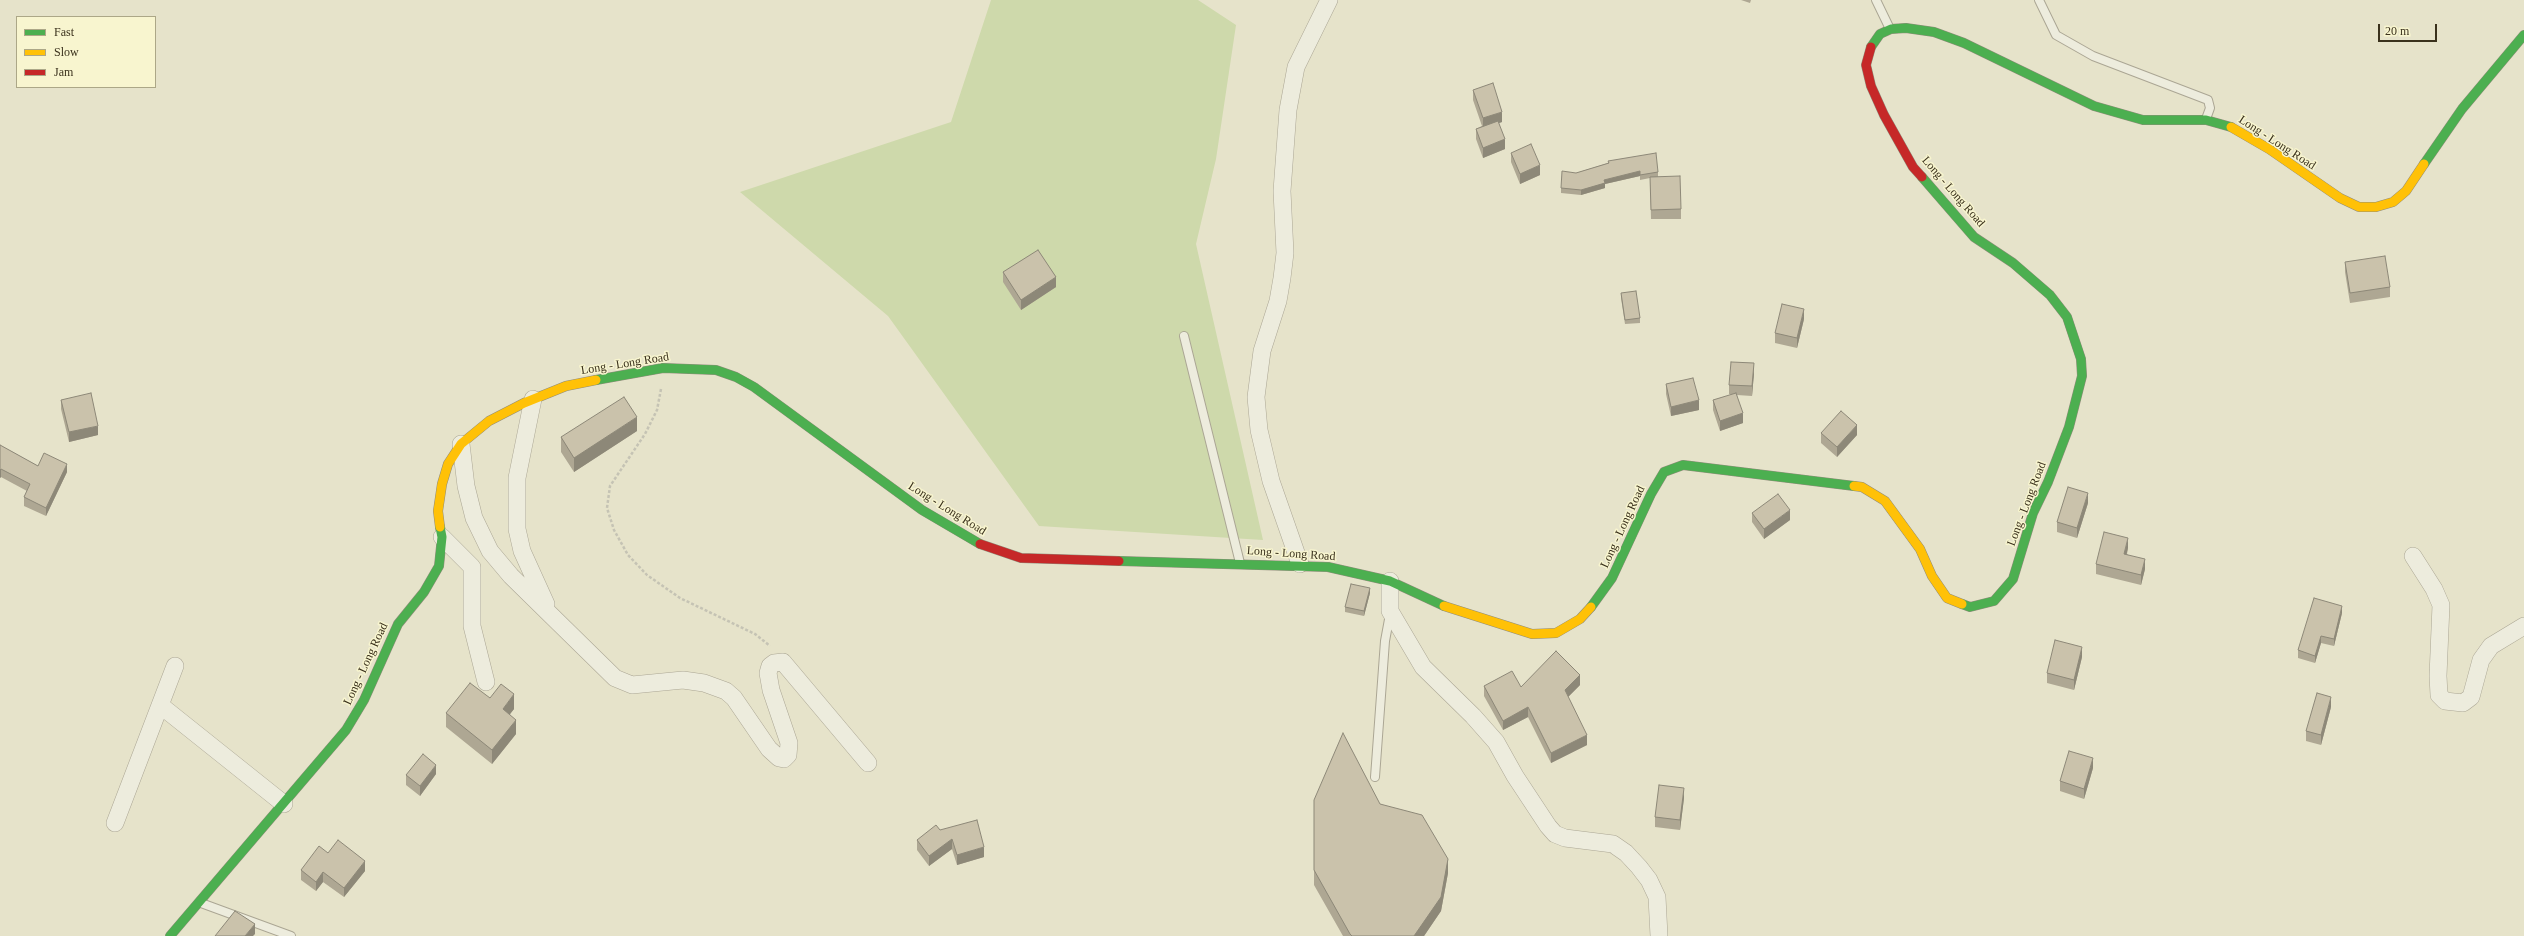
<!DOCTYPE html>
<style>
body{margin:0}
#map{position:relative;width:2524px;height:936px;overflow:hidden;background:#e6e3ca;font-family:Georgia,serif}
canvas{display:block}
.legend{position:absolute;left:16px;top:16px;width:140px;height:72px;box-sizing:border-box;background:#f8f5cf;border:1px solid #aca787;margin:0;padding:5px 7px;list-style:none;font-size:12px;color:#3a311c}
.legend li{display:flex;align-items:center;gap:8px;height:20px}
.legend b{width:20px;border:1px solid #aca787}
.scale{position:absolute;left:2378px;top:24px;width:59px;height:18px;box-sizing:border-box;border:2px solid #3a311c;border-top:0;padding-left:5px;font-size:12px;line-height:14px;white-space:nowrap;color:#3a311c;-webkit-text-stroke:3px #f8f5cf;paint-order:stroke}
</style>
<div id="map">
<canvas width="2524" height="936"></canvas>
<ul class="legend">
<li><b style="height:5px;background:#4caf50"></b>Fast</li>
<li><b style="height:5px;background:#ffc107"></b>Slow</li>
<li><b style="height:5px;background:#c62828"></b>Jam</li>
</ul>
<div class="scale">20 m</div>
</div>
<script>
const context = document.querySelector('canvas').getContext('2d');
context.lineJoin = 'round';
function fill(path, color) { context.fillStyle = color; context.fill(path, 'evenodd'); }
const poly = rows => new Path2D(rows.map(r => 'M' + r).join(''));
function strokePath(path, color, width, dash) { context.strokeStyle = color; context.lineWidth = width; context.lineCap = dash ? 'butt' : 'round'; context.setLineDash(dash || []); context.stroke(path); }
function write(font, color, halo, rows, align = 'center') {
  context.font = font + ' Georgia,serif'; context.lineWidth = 3; context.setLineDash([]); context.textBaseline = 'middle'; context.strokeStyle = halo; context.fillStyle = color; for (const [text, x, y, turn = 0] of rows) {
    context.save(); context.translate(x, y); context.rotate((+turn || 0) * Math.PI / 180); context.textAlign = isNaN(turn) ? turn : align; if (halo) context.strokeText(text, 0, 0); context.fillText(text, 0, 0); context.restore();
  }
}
fill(poly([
 [991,0,1198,0,1236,25,1216,159,1196,244,1263,540,1039,526,888,316,740,192,951,122]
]), '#ced9ab');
const lane = poly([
 [1876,0,1890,29],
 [2039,0,2056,35,2093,56,2208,100,2210,108,2206,119],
 [1184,336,1240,563],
 [1375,777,1385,641,1390,614],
 [201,903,291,936]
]);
const street = poly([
 [533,399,517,478,517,529,522,551,546,604],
 [461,444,466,486,474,518,490,551,511,576,615,678,632,685,683,680,704,683,726,691,734,698,769,749,779,758,784,759,788,755,789,743,771,690,768,673,770,666,774,663,783,662,868,763],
 [442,537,472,567,472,626,486,682],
 [2413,556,2434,589,2441,605,2438,676,2439,695,2445,701,2463,703,2471,697,2481,660,2491,646,2524,626],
 [1300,564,1271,481,1259,430,1256,397,1262,351,1278,301,1282,278,1285,253,1282,191,1288,110,1296,67,1329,0],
 [1390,581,1390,611,1423,667,1473,716,1496,742,1515,776,1548,826,1555,834,1565,838,1613,844,1626,853,1639,867,1649,880,1657,897,1659,936],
 [160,705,284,804],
 [115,823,175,666]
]);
const fast = poly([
 [1871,47,1880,34,1891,29,1906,28,1934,32,1964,43,2094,106,2143,120,2206,120,2231,127],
 [2424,164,2462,109,2524,35],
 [1922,177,1974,237,2013,263,2050,295,2067,317,2081,359,2082,376,2069,427,2048,482,2033,513,2013,579,1994,601,1970,607,1962,604],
 [596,380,663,368,716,370,736,377,754,387,922,510,980,544],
 [1119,561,1328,567,1390,581,1444,606],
 [1591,607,1612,578,1651,494,1664,472,1683,465,1854,486],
 [170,936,346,730,364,700,398,624,424,592,439,566,442,537,440,527]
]);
const slow = poly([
 [2231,127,2269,149,2340,198,2359,207,2376,207,2393,202,2406,191,2424,164],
 [1854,486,1862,487,1885,501,1920,549,1932,576,1947,598,1962,604],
 [440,527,438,511,442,484,448,464,461,444,489,421,524,403,566,386,596,380],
 [1444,606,1532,634,1556,633,1580,619,1591,607]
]);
const jam = poly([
 [1871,47,1866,65,1871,86,1884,115,1913,167,1922,177],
 [980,544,1021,558,1119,561]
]);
strokePath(lane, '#aba694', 10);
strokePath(street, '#aba694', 18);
strokePath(fast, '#908c7b', 10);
strokePath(slow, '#908c7b', 10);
strokePath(jam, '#908c7b', 10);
strokePath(poly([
 [661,389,657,410,645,434,610,486,607,508,614,530,628,555,647,575,680,598,755,634,770,646]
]), '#c5c3b4', 2.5, [3, 2]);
strokePath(lane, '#edecdd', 8);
strokePath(street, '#edecdd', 17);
strokePath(fast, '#4caf50', 9);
strokePath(slow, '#ffc107', 9);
strokePath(jam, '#c62828', 9);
fill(poly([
 [1741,0,1751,0,1750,3],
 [1473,90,1502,122,1499,123,1505,149,1483,158,1476,139,1476,129,1482,126,1473,100],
 [1511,153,1540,175,1520,184,1511,162],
 [1608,161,1658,172,1658,177,1681,209,1681,219,1651,219,1650,178,1640,180,1640,176,1605,184,1605,188,1581,195,1561,193,1561,188,1576,173,1608,163],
 [2345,262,2390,287,2390,297,2350,303,2345,272],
 [1003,272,1056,287,1021,310,1003,282],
 [1621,293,1640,318,1640,323,1625,324,1621,298],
 [1804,319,1797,348,1775,343,1775,333],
 [1754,373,1752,396,1737,395,1743,423,1720,431,1713,410,1713,400,1731,395,1729,394,1729,385],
 [1666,384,1699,410,1671,416,1666,394],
 [61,400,98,435,69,442,61,409],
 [637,431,574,472,561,452,561,437],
 [1821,433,1857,435,1837,457,1821,443],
 [0,445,38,466,67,472,46,516,24,506,24,497,27,491,1,477,0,478],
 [2088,503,2077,538,2057,532,2057,522],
 [1752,513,1790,520,1764,539,1752,522],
 [2128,548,2127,554,2145,569,2141,585,2096,574,2096,564],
 [1370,593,1364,616,1345,612,1345,607],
 [2342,613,2334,646,2321,643,2315,663,2298,658,2298,650],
 [2082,657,2074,690,2047,683,2047,673],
 [1580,685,1568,697,1587,745,1551,763,1528,717,1503,730,1484,696,1484,686,1521,687],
 [490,698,514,709,510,714,516,734,492,764,446,727,446,713],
 [2331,707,2321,745,2306,741,2306,731],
 [2093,768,2084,799,2060,791,2060,781],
 [436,774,420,796,406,785,406,775],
 [1684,798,1680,830,1655,827,1655,817],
 [1380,804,1448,873,1441,911,1424,936,1343,936,1314,885,1314,814],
 [940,830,984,857,957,865,952,849,929,866,917,850,917,840],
 [328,853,365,871,344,897,323,882,316,891,301,880,301,870]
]), '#aea793');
fill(poly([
 [1502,112,1502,122,1483,128,1483,118],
 [1505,139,1505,149,1483,158,1483,148],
 [1540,165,1540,175,1520,184,1520,174],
 [1640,171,1640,176,1605,184,1605,188,1581,195,1581,190,1604,180],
 [1056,277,1056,287,1021,310,1021,300],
 [1804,309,1804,319,1797,348,1797,338],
 [1754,363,1754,373,1752,396,1752,386],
 [1699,400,1699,410,1671,416,1671,407],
 [1743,413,1743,423,1720,431,1720,421],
 [637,417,637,431,574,472,574,458],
 [1857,425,1857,435,1837,457,1837,447],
 [98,426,98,435,69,442,69,432],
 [67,464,67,472,46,516,46,508],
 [1,469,1,477,0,478,0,470],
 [2088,493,2088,503,2077,538,2077,528],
 [1790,510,1790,520,1764,539,1764,529],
 [2128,538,2128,548,2124,564,2124,554],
 [2145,559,2145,569,2141,585,2141,575],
 [1370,588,1370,593,1364,616,1364,611],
 [2342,606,2342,613,2334,646,2334,639],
 [2321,636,2321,643,2315,663,2315,656],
 [2082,647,2082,657,2074,690,2074,680],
 [1580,675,1580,685,1565,700,1565,690],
 [514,694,514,709,503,723,503,709],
 [2331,697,2331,707,2321,745,2321,735],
 [1528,707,1528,717,1503,730,1503,721],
 [516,720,516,734,492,764,492,750],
 [1587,735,1587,745,1551,763,1551,753],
 [2093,758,2093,768,2084,799,2084,789],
 [436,765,436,774,420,796,420,786],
 [1684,788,1684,798,1680,830,1680,820],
 [952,839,952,849,929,866,929,856],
 [984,847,984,857,957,865,957,855],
 [1448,859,1448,873,1441,911,1424,936,1414,936],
 [365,861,365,871,344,897,344,888],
 [323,872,323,882,316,891,316,882],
 [255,924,255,934,253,936,245,936]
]), '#8d8878');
const building = poly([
 [1493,83,1502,112,1483,118,1473,90,1493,83],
 [1498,121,1505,139,1483,148,1476,129,1498,121],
 [1531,144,1540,165,1520,174,1511,153,1531,144],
 [1656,153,1658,172,1640,175,1640,171,1604,180,1605,183,1581,190,1561,188,1562,171,1576,173,1609,163,1608,161,1656,153],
 [1680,176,1681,209,1651,210,1650,177,1680,176],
 [1038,250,1056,277,1021,300,1003,272,1038,250],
 [2385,256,2390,287,2350,293,2345,262,2385,256],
 [1636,291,1640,318,1625,320,1621,293,1636,291],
 [1782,304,1804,309,1797,338,1775,333,1782,304],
 [1731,362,1754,363,1752,386,1729,385,1731,362],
 [1693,378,1699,400,1671,407,1666,384,1693,378],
 [91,393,98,426,69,432,61,400,91,393],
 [1736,393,1743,413,1720,421,1713,400,1736,393],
 [624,397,637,417,574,458,561,437,624,397],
 [1841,411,1857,425,1837,447,1821,433,1841,411],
 [0,445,38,466,44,453,67,464,46,508,24,497,30,484,1,469,0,470,0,445],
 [2068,487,2088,493,2077,528,2057,522,2068,487],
 [1778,494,1790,510,1764,529,1752,513,1778,494],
 [2104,532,2128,538,2124,554,2145,559,2141,575,2096,564,2104,532],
 [1351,584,1370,588,1364,611,1345,607,1351,584],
 [2314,598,2342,606,2334,639,2321,636,2315,656,2298,650,2314,598],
 [2055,640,2082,647,2074,680,2047,673,2055,640],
 [1556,651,1580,675,1565,690,1587,735,1551,753,1528,707,1503,721,1484,686,1512,671,1521,687,1556,651],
 [470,683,490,698,501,684,514,694,503,709,516,720,492,750,446,713,470,683],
 [2317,693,2331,697,2321,735,2306,731,2317,693],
 [1343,733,1380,804,1422,815,1448,859,1441,897,1414,936,1352,936,1350,934,1314,870,1314,800,1343,733],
 [2069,751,2093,758,2084,789,2060,781,2069,751],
 [423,754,436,765,420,786,406,775,423,754],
 [1659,785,1684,788,1680,820,1655,817,1659,785],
 [977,820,984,847,957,855,952,839,929,856,917,840,936,825,940,830,977,820],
 [338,840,365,861,344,888,323,872,316,882,301,870,319,846,328,853,338,840],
 [235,911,255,924,245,936,215,936,235,911]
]);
fill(building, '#cac2ab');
strokePath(building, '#8d8878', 1);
write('12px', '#3a311c', '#f8f5cf', [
 ["Long - Long Road",2277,143,33],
 ["Long - Long Road",1953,192,49],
 ["Long - Long Road",625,364,-9],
 ["Long - Long Road",2027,504,-69],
 ["Long - Long Road",947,509,32],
 ["Long - Long Road",1623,527,-65],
 ["Long - Long Road",1291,554,4],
 ["Long - Long Road",366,664,-65]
]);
</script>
